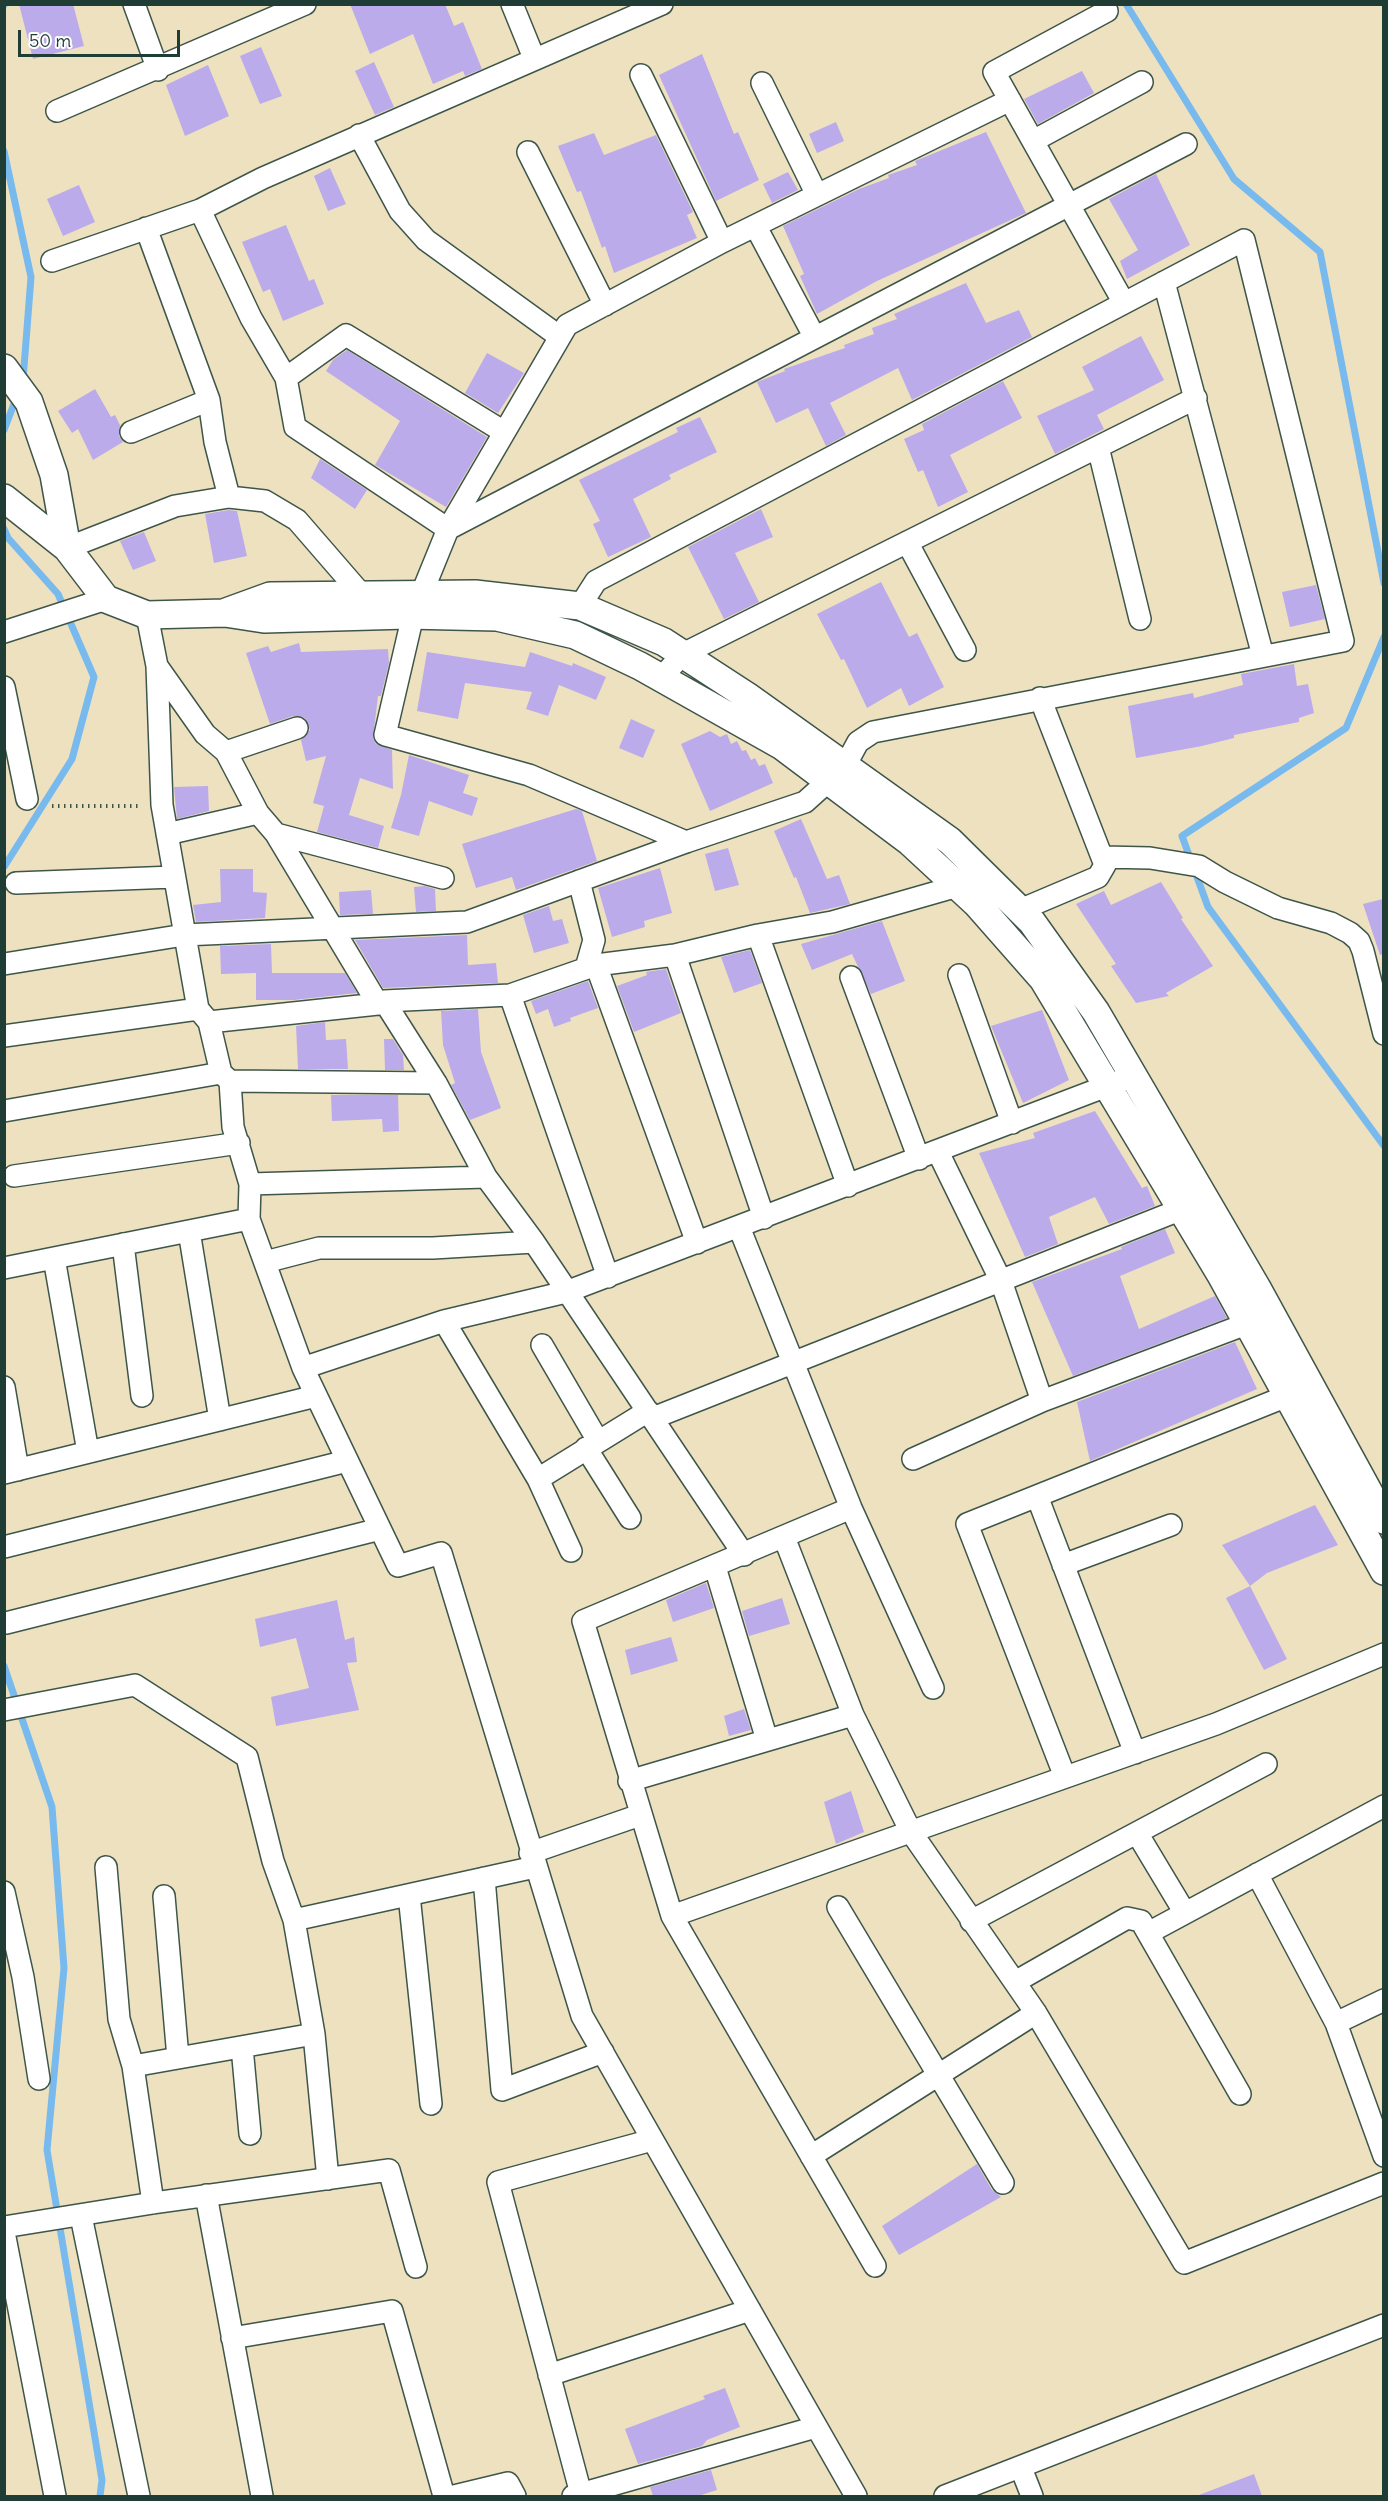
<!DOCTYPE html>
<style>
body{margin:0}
#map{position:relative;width:1388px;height:2501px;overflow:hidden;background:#eee1c0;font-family:Delius,sans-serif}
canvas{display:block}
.frame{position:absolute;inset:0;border:6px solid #1f3d34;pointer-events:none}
.scale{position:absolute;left:18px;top:30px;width:162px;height:27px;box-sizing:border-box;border:3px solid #1f3d34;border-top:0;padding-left:8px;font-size:18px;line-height:21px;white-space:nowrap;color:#1f3d34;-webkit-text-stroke:4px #fff;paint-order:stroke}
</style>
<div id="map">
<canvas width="1388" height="2501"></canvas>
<div class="frame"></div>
<div class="scale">50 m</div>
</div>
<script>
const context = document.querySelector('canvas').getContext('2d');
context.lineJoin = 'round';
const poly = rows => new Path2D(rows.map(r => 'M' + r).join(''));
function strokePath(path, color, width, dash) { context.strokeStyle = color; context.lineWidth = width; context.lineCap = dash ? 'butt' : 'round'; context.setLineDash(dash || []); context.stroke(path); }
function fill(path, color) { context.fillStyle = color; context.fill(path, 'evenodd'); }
strokePath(poly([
 [1126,4,1234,179,1320,252,1384,583],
 [4,5,5,4],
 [4,151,31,277,23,380],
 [4,430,17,396],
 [4,529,8,538,58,594,94,677,72,759,4,867],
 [1384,637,1346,728,1182,836,1208,907,1384,1146],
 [4,1666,52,1807,64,1968,47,2150,102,2480,100,2496]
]), '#78baed', 7);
fill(poly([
 [19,4,73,4,84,46,33,59],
 [350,4,445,4,454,26,463,22,482,69,465,76,463,71,433,84,413,34,370,54],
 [261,47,282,96,260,104,240,56],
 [702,54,734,134,738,132,759,180,716,201,659,75],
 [374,62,394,107,375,115,355,71],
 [208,65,229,116,185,136,166,85],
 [1082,71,1094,93,1038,124,1024,99],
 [836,122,844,141,817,153,809,134],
 [986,132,1026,213,877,281,817,314,800,276,804,274,783,226,859,189,889,178,888,175,917,165,915,161],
 [594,133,604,155,656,135,693,212,687,215,697,238,614,273,605,246,602,248,581,191,577,192,558,146],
 [330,168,346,204,328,211,314,176],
 [788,172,798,190,772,203,763,184],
 [1156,174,1190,245,1127,279,1120,261,1138,250,1109,199],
 [79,185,95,222,63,236,47,199],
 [286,225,309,281,314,279,324,304,283,321,270,289,263,292,242,242],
 [966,283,986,323,1019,310,1032,337,912,400,898,368,830,403,846,435,826,446,808,408,776,423,757,382,785,371,784,369,845,348,844,345,874,334,872,328,897,319,894,314],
 [1141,336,1164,380,1097,415,1104,429,1055,454,1037,416,1094,390,1082,367],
 [347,350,487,437,446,507,375,465,400,421,326,371,333,360],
 [487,353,524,373,498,413,465,393],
 [1003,381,1022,418,950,455,968,492,938,507,923,470,918,472,904,439,924,430,922,424],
 [95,389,111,417,115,415,120,425,119,436,123,442,93,460,78,429,72,433,58,411],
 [700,417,717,452,669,475,671,479,633,499,651,537,608,557,593,524,600,521,579,480,678,432,676,428],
 [320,459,367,490,355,509,311,478],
 [761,509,773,537,735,553,759,602,724,619,688,547],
 [229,510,237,511,247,556,214,563,205,514],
 [144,532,156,561,133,570,120,541],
 [881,582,909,637,917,633,944,687,909,706,901,688,867,708,844,659,841,660,817,614],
 [1316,585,1325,619,1290,627,1282,592],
 [299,643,301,652,388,649,389,663,381,696,378,696,373,738,376,744,392,750,393,789,360,778,349,815,384,826,378,848,317,832,324,806,313,803,326,756,306,761,301,740,310,730,305,718,293,716,270,724,246,653,268,646,271,652],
 [427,652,525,667,530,652,572,666,573,663,606,677,596,700,559,685,548,716,526,709,532,692,465,683,458,719,417,711],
 [1294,664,1297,686,1308,684,1314,713,1299,718,1299,722,1234,735,1234,738,1202,746,1136,758,1128,706,1193,693,1194,698,1243,685,1241,674],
 [631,719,655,730,643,758,619,748],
 [710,731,720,737,727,734,731,744,737,741,742,751,746,750,751,760,755,758,759,766,765,764,773,783,710,811,681,744],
 [409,755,469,775,463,793,478,798,472,816,429,801,419,836,391,828,401,795],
 [208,786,209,811,177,819,174,787],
 [576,809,582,811,597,861,516,890,512,877,476,888,462,844],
 [801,819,827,879,839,875,850,904,810,913,796,877,794,878,774,831],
 [728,848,739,885,715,891,705,854],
 [660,868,672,913,644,921,645,927,612,937,598,888],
 [220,869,253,869,253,892,267,893,265,918,196,922,193,905,221,902],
 [1161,882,1183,918,1181,919,1213,966,1166,993,1169,996,1136,1003,1111,966,1116,964,1076,904,1104,891,1111,905],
 [425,886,435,889,436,911,416,912,414,887],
 [371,890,373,914,340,915,339,892],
 [1383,899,1383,954,1380,955,1363,904],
 [549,906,553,921,562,919,569,943,534,953,523,915],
 [882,921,905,981,871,994,852,954,812,970,801,944],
 [467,935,468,965,496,963,498,983,383,988,355,940],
 [271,944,272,973,345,973,357,993,294,1000,256,1000,256,973,221,974,220,946],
 [750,950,762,983,734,993,721,957],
 [666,969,681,1013,634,1032,617,986,647,975,646,972],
 [588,981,598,1008,570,1018,571,1021,554,1027,548,1009,536,1014,531,1001],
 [478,1009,481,1052,501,1108,470,1120,451,1085,455,1083,443,1045,441,1011],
 [1042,1010,1069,1080,1023,1103,991,1026],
 [325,1022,326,1040,346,1039,348,1069,298,1069,296,1026],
 [384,1039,393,1039,403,1055,404,1070,385,1070],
 [331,1095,398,1095,399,1131,383,1132,382,1119,332,1121],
 [1095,1111,1142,1188,1147,1186,1155,1206,1109,1224,1095,1197,1049,1217,1058,1244,1025,1257,979,1153,1035,1138,1033,1133],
 [1165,1229,1175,1253,1120,1276,1139,1329,1215,1296,1227,1318,1073,1376,1032,1282,1122,1249,1121,1247],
 [1235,1342,1257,1389,1090,1461,1077,1402],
 [1315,1505,1338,1545,1267,1573,1250,1586,1222,1545],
 [706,1583,714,1608,673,1622,666,1600],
 [1250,1586,1287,1659,1264,1670,1226,1598],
 [782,1598,790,1624,749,1636,742,1611],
 [337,1600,345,1640,354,1637,357,1662,347,1663,359,1710,276,1726,271,1697,309,1688,296,1638,260,1647,255,1619],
 [671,1637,678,1661,631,1675,625,1650],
 [744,1709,751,1730,729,1736,724,1716],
 [851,1791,864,1832,836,1844,824,1802],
 [977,2164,992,2190,1001,2197,899,2255,882,2226],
 [725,2388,740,2427,707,2440,702,2446,638,2464,625,2429,705,2399,703,2396],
 [711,2470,717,2490,698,2496,653,2496,650,2487],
 [1254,2474,1262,2496,1199,2496,1199,2495]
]), '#bbabeb');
const minor = poly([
 [134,4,158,70],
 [512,4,534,58],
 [1107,11,994,72,1124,303],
 [641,75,722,242],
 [762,83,817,195],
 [57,111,305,4],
 [359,135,400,211,426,240,560,337],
 [1033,141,1142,82],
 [528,152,605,305],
 [200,210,251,318,286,378,295,427,448,529,1186,144],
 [756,227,814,336],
 [146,228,209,400],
 [52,261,200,210,263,178,662,4],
 [1164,282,1263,656],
 [286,378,346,335,504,432],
 [131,432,209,400,215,442,229,497],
 [1098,447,1140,619],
 [907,542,965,650],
 [67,548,175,506,229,497,265,501,297,520,362,595],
 [147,615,157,666,205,734,226,752,258,813,276,834,378,1004,384,1001,436,1083,486,1177,534,1242,744,1555],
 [4,632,106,599],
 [157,666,162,805,198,1009,209,1022,221,1073,230,1081,233,1127,250,1184,249,1219,303,1368,398,1566,441,1553,582,2016,856,2496],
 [661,678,683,654,1196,398],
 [4,687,27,799],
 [226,752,297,728],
 [167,834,258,813],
 [276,834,443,878],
 [686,842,529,775,385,735,413,615,448,529,567,325,722,242,1010,100],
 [1103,857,1150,858,1199,866,1225,882,1278,908,1331,923,1350,933,1359,941,1363,951,1384,1034],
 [579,881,594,940,586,968,596,965,697,1243],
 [16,883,174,877],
 [1020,910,1098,877,1105,865,1040,698],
 [758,935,848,1186],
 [4,964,184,935,467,922,686,842,805,802,845,766,858,742,873,732,1343,641,1244,240,596,581,580,606],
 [959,975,1012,1123],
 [851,977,919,1159],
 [510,995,596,965,675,955],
 [384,1001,510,995,608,1277],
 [209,1022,378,1004],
 [4,1036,198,1009],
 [230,1081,436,1083],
 [4,1111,221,1073],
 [938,1152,1001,1281,1042,1401],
 [14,1176,239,1143],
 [250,1184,486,1177],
 [764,1218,675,955,758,935,832,922,958,886],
 [739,1227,851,1508,933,1688],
 [189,1231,220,1420],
 [123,1244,142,1396],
 [54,1258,88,1452],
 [265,1262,319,1248,433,1248,534,1242],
 [4,1268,249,1219],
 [444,1321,538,1479,648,1411],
 [542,1345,598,1441],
 [303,1368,444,1321,566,1292,1133,1076],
 [4,1387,18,1470],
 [653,1418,1182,1209],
 [586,1448,630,1518],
 [913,1459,1042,1401,1249,1323],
 [4,1473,316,1396],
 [538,1479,571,1551],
 [1037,1496,1135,1753],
 [851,1508,583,1621,672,1916,875,2266],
 [784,1537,853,1715,911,1832,1036,2013,1184,2263,1384,2183],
 [4,1547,347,1461],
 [1063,1565,1171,1525],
 [715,1567,767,1740],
 [6,1623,380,1529],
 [4,1710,135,1685,247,1757,273,1861,294,1920,314,2034,328,2179],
 [1065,1777,967,1524,1302,1390],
 [629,1781,853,1715],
 [1137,1833,1185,1913],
 [530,1853,640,1815],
 [106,1867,119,2019,133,2066,153,2203],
 [1257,1874,1336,2023,1384,2000],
 [484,1878,502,2090,603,2052],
 [4,1892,23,1977,39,2079],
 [409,1895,431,2104],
 [164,1896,178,2058],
 [838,1907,1003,2183],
 [672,1916,1216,1724,1384,1654],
 [294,1920,535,1867],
 [971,1921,1266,1764],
 [1150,1932,1384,1806],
 [1015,1982,1127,1918,1141,1921,1240,2094],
 [1336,2023,1384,2156],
 [242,2047,250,2134],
 [133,2066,314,2034],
 [811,2156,1036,2013],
 [206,2195,262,2496],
 [81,2216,139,2496],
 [4,2227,153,2203,389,2170,416,2267],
 [4,2232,55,2496],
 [232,2338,392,2311,444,2496],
 [549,2375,750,2310],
 [1021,2468,1032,2496],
 [581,2494,498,2182,652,2140],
 [454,2496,508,2483,515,2496],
 [573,2496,816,2427],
 [945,2496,1384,2325]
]);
const tertiary = poly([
 [4,368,29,402,54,475,67,548],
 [4,498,67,548,106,599,147,615,225,613,264,619,407,615,497,617,575,635,640,666,782,746,910,842,977,904,1043,979,1221,1275,1384,1571],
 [226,612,270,596,475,594,580,606,664,642,747,696,950,841,1032,922,1096,1012,1257,1288,1384,1520]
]);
strokePath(minor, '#3e5649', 24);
strokePath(tertiary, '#3e5649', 30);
strokePath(poly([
 [52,806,141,806]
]), '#3e5649', 4, [1.5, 4.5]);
strokePath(minor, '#fff', 21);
strokePath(tertiary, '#fff', 27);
</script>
